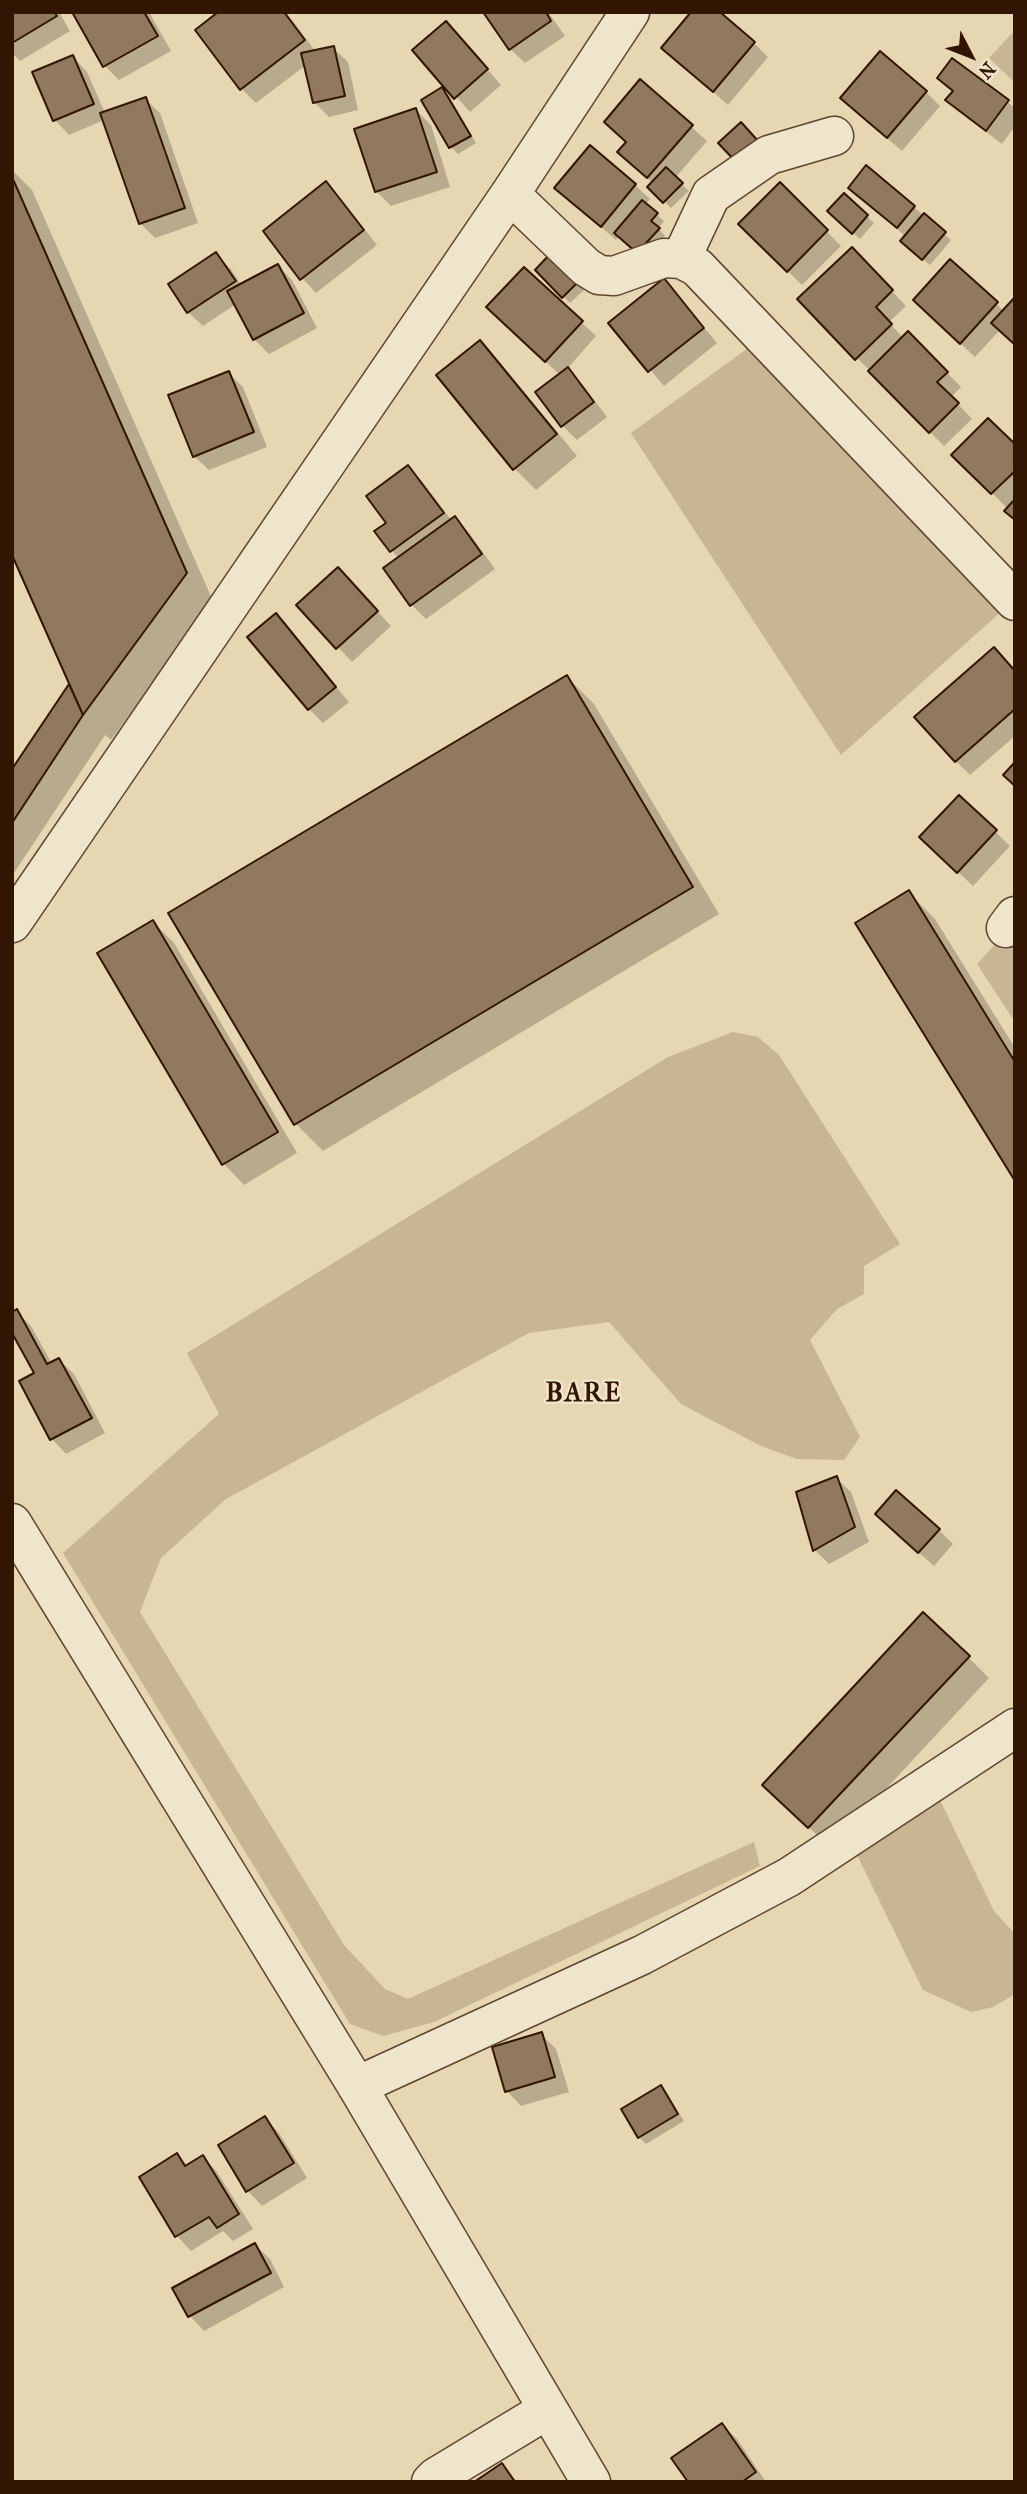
<!DOCTYPE html>
<style>
body{margin:0}
#map{position:relative;width:1027px;height:2494px;overflow:hidden;background:#e6d6b1;font-family:"IM FELL French Canon",serif}
canvas{display:block}
.frame{position:absolute;inset:0;border:14px solid #321502;pointer-events:none}
.north{position:absolute;left:936px;top:21px;width:70px;height:70px;-webkit-text-stroke:5px #efe4cc;paint-order:stroke;rotate:132deg;font-size:19px;font-weight:700;line-height:28px;text-align:center;color:#321502}
.north::after{content:'';display:block;margin:auto;width:24px;height:32px;background:#321502;clip-path:polygon(50% 0,100% 100%,50% 72%,0 100%)}
</style>
<div id="map">
<canvas width="1027" height="2494"></canvas>
<div class="frame"></div>
<div class="north">N</div>
</div>
<script>
const context = document.querySelector('canvas').getContext('2d');
context.lineJoin = 'round';
function fill(path, color) { context.fillStyle = color; context.fill(path, 'evenodd'); }
const poly = rows => new Path2D(rows.map(r => 'M' + r).join(''));
function strokePath(path, color, width, dash) { context.strokeStyle = color; context.lineWidth = width; context.lineCap = dash ? 'butt' : 'round'; context.setLineDash(dash || []); context.stroke(path); }
function write(font, color, halo, rows, align = 'center') {
  context.font = font + ' "IM FELL French Canon",serif'; context.lineWidth = 5; context.setLineDash([]); context.textBaseline = 'middle'; context.strokeStyle = halo; context.fillStyle = color; for (const [text, x, y, turn = 0] of rows) {
    context.save(); context.translate(x, y); context.rotate((+turn || 0) * Math.PI / 180); context.textAlign = isNaN(turn) ? turn : align; if (halo) context.strokeText(text, 0, 0); context.fillText(text, 0, 0); context.restore();
  }
}
fill(poly([
 [1015,30,1015,83,989,58],
 [748,348,1004,609,841,755,631,433],
 [999,940,1015,950,1015,1022,977,964],
 [733,1032,758,1037,779,1055,900,1244,864,1266,864,1294,837,1309,810,1340,860,1437,844,1460,797,1459,761,1446,681,1404,609,1322,529,1333,226,1499,161,1558,140,1612,344,1945,385,1989,408,1999,754,1842,760,1866,434,2022,383,2036,350,2024,63,1553,219,1414,187,1353,668,1057],
 [940,1800,994,1911,1015,1934,1015,1994,993,2007,971,2012,923,1990,857,1855]
]), '#c7b593');
fill(poly([
 [12,12,59,12,70,31,20,61,12,53],
 [74,12,149,12,171,51,119,80,105,66],
 [221,12,286,12,316,52,333,48,348,62,358,110,329,117,314,102,306,65,256,103,241,88],
 [485,12,548,12,565,36,525,63,510,49],
 [460,38,501,85,470,112,415,50],
 [754,43,768,57,728,105,663,48],
 [73,57,87,72,105,113,145,99,160,113,198,223,155,238,140,223,104,120,69,135,55,120,34,73],
 [953,60,1015,108,1015,126,1002,144,962,114,948,100,954,92,940,78],
 [641,82,707,141,675,178,689,191,671,208,650,187,653,183,634,166],
 [442,89,449,96,476,143,458,154,451,147,423,100],
 [926,92,940,106,902,151,857,112],
 [416,110,431,125,450,187,391,206,376,191],
 [12,170,32,190,213,601,111,740,105,735,12,876,12,772,69,687,75,692,12,550],
 [326,184,340,198,377,245,316,293,302,278],
 [780,184,841,246,802,285,740,224],
 [635,185,650,199,645,205,664,221,658,228,665,236,645,259,619,236,616,240,556,188],
 [850,187,914,207,951,240,930,265,909,248,906,237],
 [844,195,874,223,860,239,829,211],
 [852,249,906,306,889,322,903,338,908,333,961,387,951,397,972,419,944,446,799,299],
 [216,255,231,269,241,285,278,266,292,280,317,328,269,354,254,339,236,304,203,326,188,312],
 [550,257,584,290,570,303,537,270],
 [950,261,1004,311,1015,299,1015,344,1000,330,975,357,929,314],
 [524,269,596,336,567,369,582,384,607,417,577,440,562,425,560,375,503,322],
 [664,280,717,343,664,386,611,323],
 [480,343,501,364,577,456,536,490,515,469,439,376],
 [228,373,243,387,267,447,209,470,194,456],
 [1015,447,1015,519,1008,509,954,455],
 [408,467,422,481,452,521,454,519,469,533,495,569,426,619,412,605,386,569,399,559,377,532,389,523],
 [352,584,391,626,352,662,299,605],
 [276,616,349,702,323,723,309,709],
 [1015,671,1015,736,970,775,956,761],
 [567,677,594,704,719,914,323,1151,296,1124,171,914],
 [959,797,1010,846,973,886,936,851],
 [909,893,935,919,1015,1048,1015,1178],
 [153,922,174,943,297,1153,244,1185,223,1163],
 [16,1311,31,1326,52,1364,59,1360,74,1374,105,1433,66,1454,52,1439,21,1382,36,1374],
 [836,1478,851,1492,869,1542,829,1564,815,1550],
 [891,1528,939,1530,953,1544,934,1566],
 [968,1657,989,1678,831,1848,786,1806],
 [541,2034,556,2049,569,2092,521,2106,507,2091,494,2048],
 [661,2088,668,2095,684,2121,646,2144,639,2137],
 [265,2118,279,2133,307,2178,262,2206,248,2191,220,2146],
 [177,2155,188,2166,203,2157,217,2172,253,2229,233,2241,223,2231,191,2251,177,2236,141,2178],
 [255,2245,270,2259,284,2287,204,2331,190,2316,175,2288],
 [722,2425,737,2439,766,2482,690,2482],
 [502,2465,518,2482,478,2482]
]), '#0003');
const building = poly([
 [12,12,54,12,57,16,12,43,12,12],
 [72,12,144,12,158,36,103,67,72,12],
 [218,12,284,12,305,40,240,90,195,30,218,12],
 [483,12,546,12,551,21,509,50,483,12],
 [691,12,720,12,755,42,713,92,661,48,691,12],
 [446,21,488,69,454,99,412,50,446,21],
 [334,46,345,96,313,103,301,53,334,46],
 [880,51,927,91,887,138,840,98,880,51],
 [73,55,94,104,53,121,32,72,73,55],
 [952,58,1009,100,986,131,945,100,953,91,937,78,952,58],
 [640,79,693,125,647,178,617,152,626,142,604,122,640,79],
 [442,87,471,136,449,148,421,100,442,87],
 [146,97,185,208,139,224,100,113,146,97],
 [416,108,437,172,375,192,354,129,416,108],
 [741,122,759,142,737,163,718,143,741,122],
 [590,145,636,184,601,227,554,188,590,145],
 [866,165,915,206,897,228,848,188,866,165],
 [666,167,683,183,663,203,647,187,666,167],
 [12,177,187,573,83,715,12,555,12,177],
 [326,181,364,230,300,280,263,231,326,181],
 [780,182,828,230,787,272,738,224,780,182],
 [844,193,868,215,852,234,827,211,844,193],
 [642,200,658,213,651,221,660,228,637,253,614,233,642,200],
 [924,213,946,232,922,260,900,241,924,213],
 [852,247,893,290,876,307,892,324,855,360,797,299,852,247],
 [216,252,236,281,187,313,168,284,216,252],
 [550,254,578,282,562,298,535,270,550,254],
 [950,259,998,302,960,344,913,300,950,259],
 [278,264,304,313,253,340,227,291,278,264],
 [524,267,583,321,545,362,486,307,524,267],
 [664,278,704,328,648,372,608,323,664,278],
 [1015,297,1015,341,1013,343,991,323,1015,297],
 [908,331,948,372,937,382,959,403,929,433,868,371,908,331],
 [480,340,557,434,513,470,436,375,480,340],
 [568,367,594,402,561,427,535,392,568,367],
 [229,371,254,432,193,457,168,395,229,371],
 [988,418,1015,444,1015,471,991,494,951,455,988,418],
 [408,465,444,513,390,552,374,531,386,523,366,496,408,465],
 [1015,499,1015,520,1004,511,1015,499],
 [455,516,482,554,410,606,383,568,455,516],
 [338,567,378,611,336,649,296,605,338,567],
 [276,613,336,687,308,710,247,637,276,613],
 [994,647,1015,671,1015,709,955,762,914,717,994,647],
 [567,675,693,887,294,1125,168,913,567,675],
 [69,684,83,715,12,823,12,769,69,684],
 [1015,762,1015,786,1003,775,1015,762],
 [959,795,997,830,957,873,919,837,959,795],
 [909,890,1015,1062,1015,1181,855,923,909,890],
 [153,920,278,1132,222,1165,97,953,153,920],
 [17,1309,47,1364,59,1358,92,1418,50,1440,19,1381,34,1373,12,1333,12,1312,17,1309],
 [837,1476,855,1527,813,1551,796,1492,837,1476],
 [896,1490,940,1529,918,1553,875,1514,896,1490],
 [923,1612,970,1656,808,1828,762,1785,923,1612],
 [542,2032,555,2077,505,2092,492,2047,542,2032],
 [661,2085,678,2114,638,2138,621,2109,661,2085],
 [265,2116,294,2163,246,2192,218,2145,265,2116],
 [177,2153,185,2166,203,2155,239,2214,217,2228,209,2217,175,2237,139,2177,177,2153],
 [255,2243,271,2273,188,2317,172,2288,255,2243],
 [722,2423,756,2472,742,2482,688,2482,671,2458,722,2423],
 [502,2463,515,2482,474,2482,502,2463]
]);
fill(building, '#90795d');
strokePath(building, '#321502', 2);
const minor = poly([
 [510,194,586,267,599,275,614,276,664,258,681,259,697,267,1015,601],
 [681,259,711,195,769,155,834,136],
 [12,923,510,194,630,12],
 [1006,928,1015,916],
 [357,2086,642,1955,789,1877,1015,1728],
 [431,2482,436,2477,547,2410]
]);
const tertiary = poly([
 [12,1523,357,2086,591,2482]
]);
strokePath(minor, '#5f452e', 41);
strokePath(tertiary, '#5f452e', 41);
strokePath(minor, '#efe4cc', 38);
strokePath(tertiary, '#efe4cc', 38);
context.letterSpacing = '2px';
write('bold 26px', '#321502', '#efe4cc', [
 ["BARE",584,1395]
]);
context.letterSpacing = '0px';
</script>
